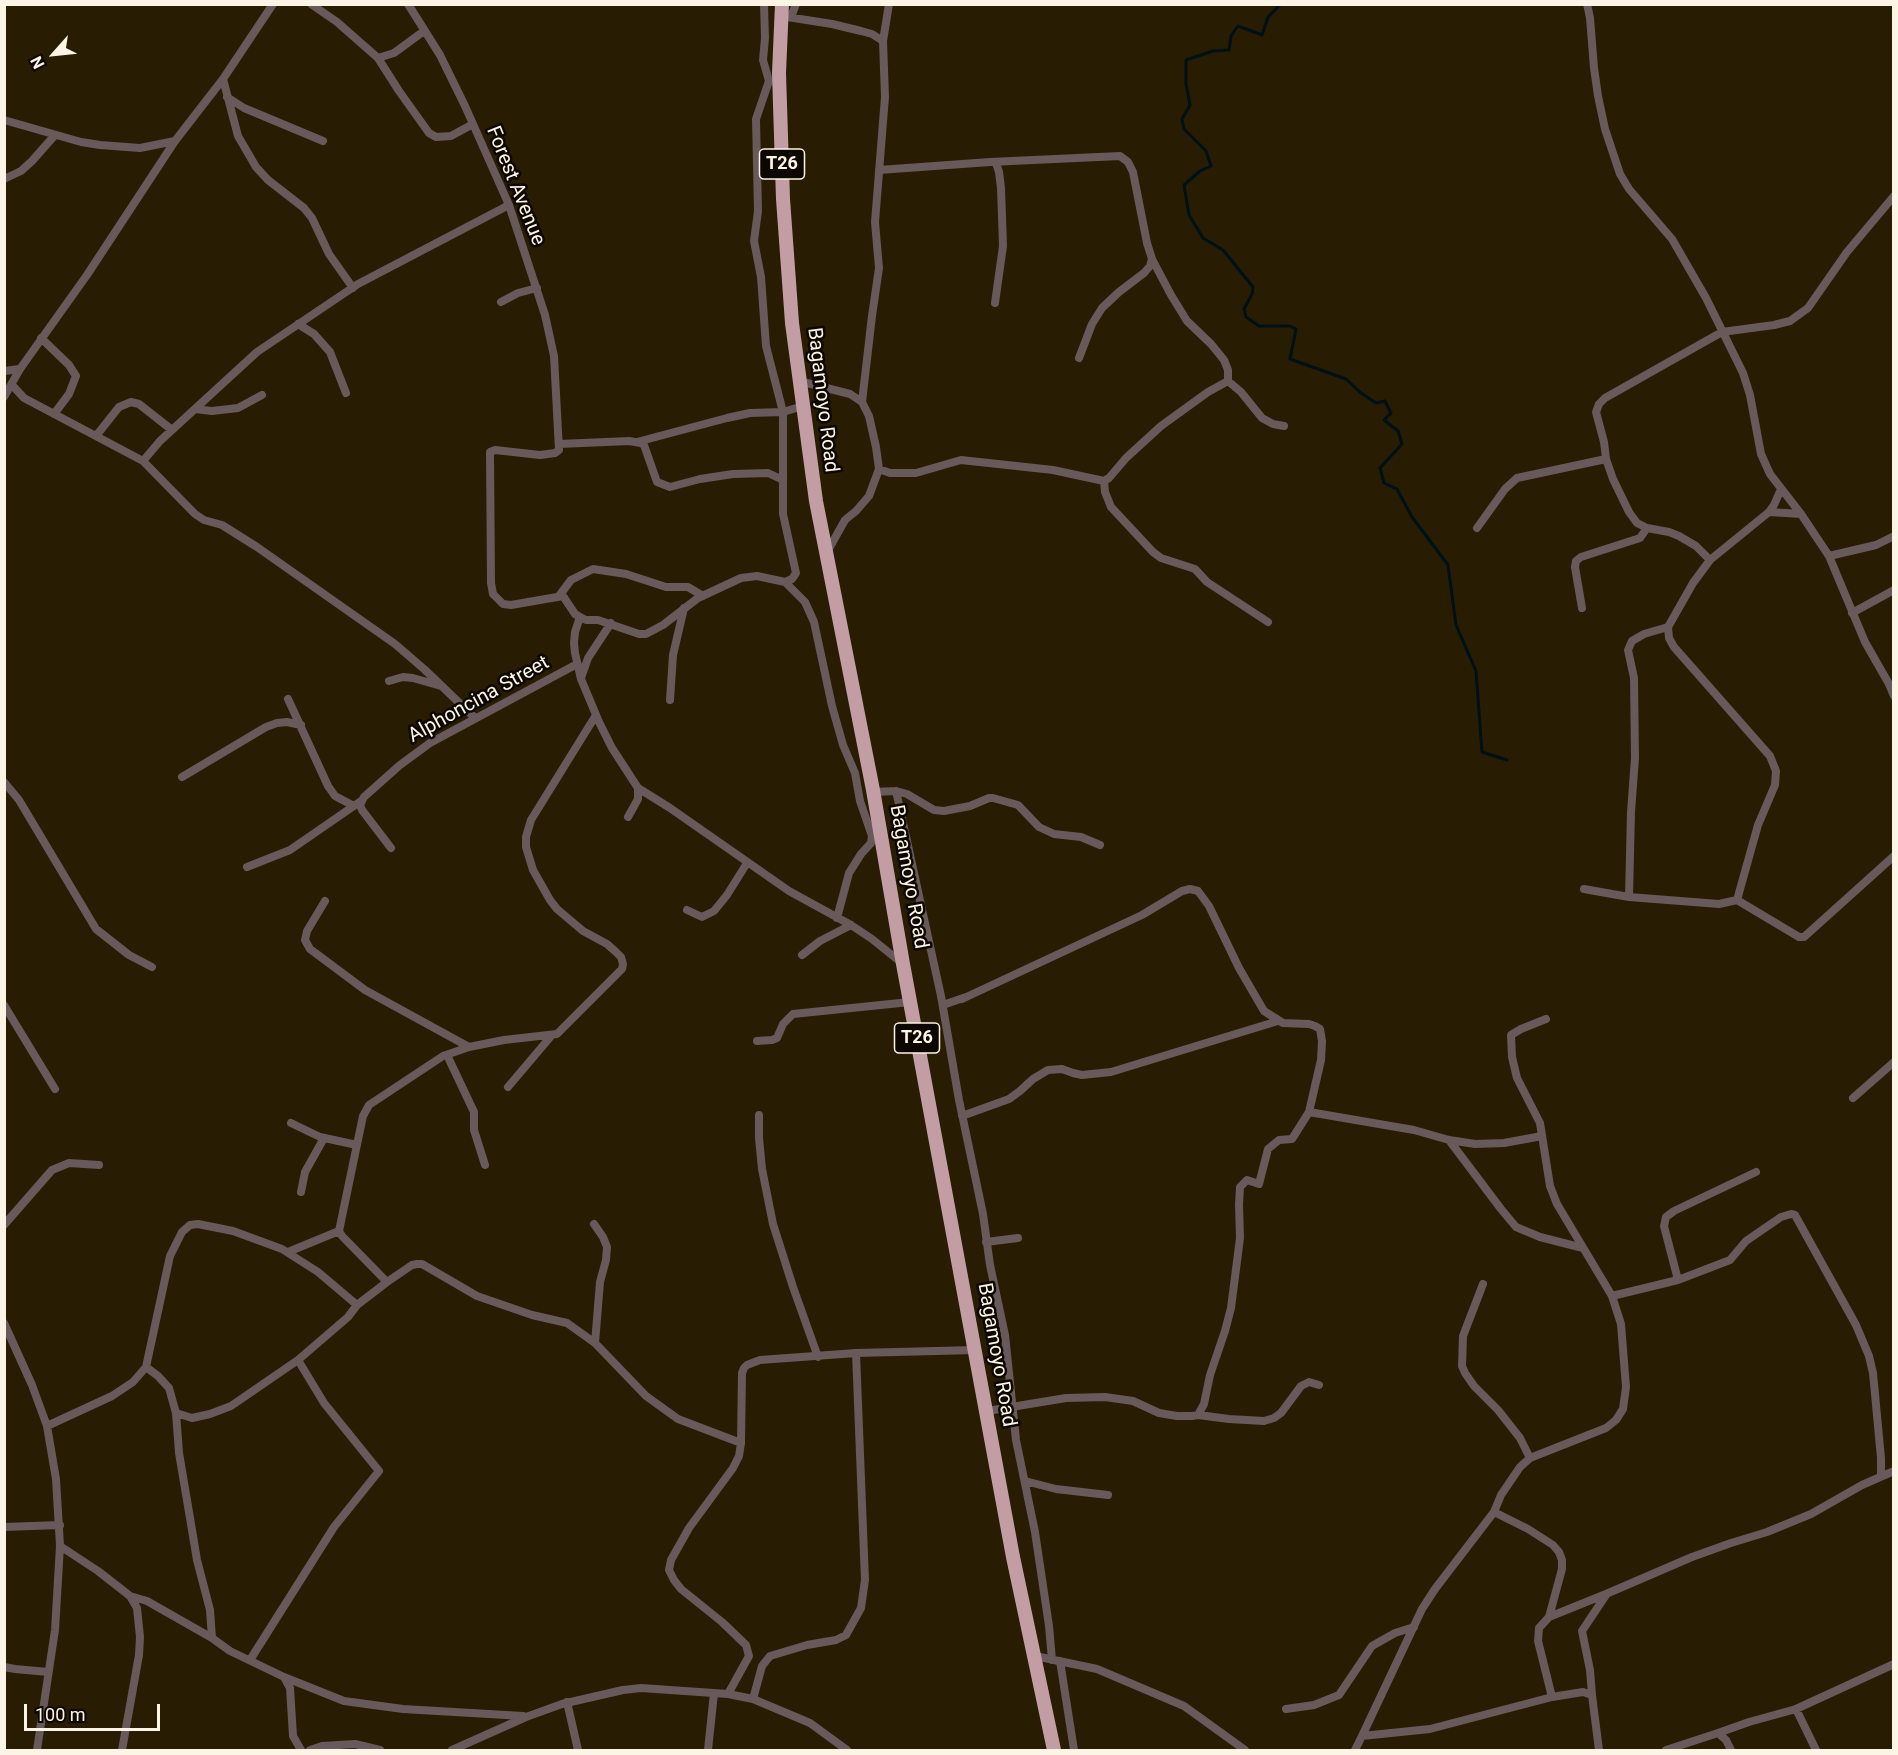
<!DOCTYPE html>
<style>
body{margin:0}
#map{position:relative;width:1898px;height:1755px;overflow:hidden;background:#281c02;font-family:Roboto,sans-serif}
canvas{display:block}
.frame{position:absolute;inset:0;border:6px solid #fcf4e4;pointer-events:none}
.north{position:absolute;left:24px;top:24px;width:60px;height:60px;-webkit-text-stroke:4px #0c0701;paint-order:stroke;rotate:243deg;font-size:16px;font-weight:700;line-height:24px;text-align:center;color:#fcf4e4}
.north::after{content:'';display:block;margin:auto;width:21px;height:27px;background:#fcf4e4;clip-path:polygon(50% 0,100% 100%,50% 72%,0 100%)}
.scale{position:absolute;left:24px;top:1704px;width:136px;height:27px;box-sizing:border-box;border:3px solid #fcf4e4;border-top:0;padding-left:8px;font-size:18px;line-height:21px;white-space:nowrap;color:#fcf4e4;-webkit-text-stroke:4px #0c0701;paint-order:stroke}
</style>
<div id="map">
<canvas width="1898" height="1755"></canvas>
<div class="frame"></div>
<div class="north">N</div>
<div class="scale">100 m</div>
</div>
<script>
const context = document.querySelector('canvas').getContext('2d');
context.lineJoin = 'round';
const poly = rows => new Path2D(rows.map(r => 'M' + r).join(''));
function strokePath(path, color, width, dash) { context.strokeStyle = color; context.lineWidth = width; context.lineCap = dash ? 'butt' : 'round'; context.setLineDash(dash || []); context.stroke(path); }
function write(font, color, halo, rows, align = 'center') {
  context.font = font + ' Roboto,sans-serif'; context.lineWidth = 5; context.setLineDash([]); context.textBaseline = 'middle'; context.strokeStyle = halo; context.fillStyle = color; for (const [text, x, y, turn = 0] of rows) {
    context.save(); context.translate(x, y); context.rotate((+turn || 0) * Math.PI / 180); context.textAlign = isNaN(turn) ? turn : align; if (halo) context.strokeText(text, 0, 0); context.fillText(text, 0, 0); context.restore();
  }
}
strokePath(poly([
 [1281,4,1268,17,1262,35,1238,26,1231,36,1229,50,1213,51,1186,60,1186,84,1190,105,1182,119,1184,129,1206,151,1211,166,1200,171,1184,185,1189,215,1203,238,1223,250,1253,287,1252,294,1244,309,1246,317,1259,326,1290,326,1296,329,1290,359,1346,379,1361,393,1376,403,1385,401,1391,413,1384,420,1398,431,1402,444,1380,468,1384,483,1397,489,1412,517,1448,565,1456,625,1476,671,1482,752,1507,760]
]), '#001017', 3);
strokePath(poly([
 [311,4,337,22,378,58,399,91,429,133,436,137,451,136,473,124],
 [408,4,440,55,465,106,509,205,545,315,554,356,559,450,555,453,540,455,495,450,490,452,491,583,493,594,503,604,511,605,563,596,575,614,580,617,586,620,598,620,639,634,646,634,663,625,698,598,741,578,757,576,785,582,792,579,796,573,783,514,783,412,766,346,761,277,754,241,758,211,756,119,769,81,763,60,765,38,764,4],
 [1587,4,1590,18,1594,68,1598,96,1605,129,1620,174,1629,189,1672,239,1706,298,1743,373,1750,395,1761,454,1770,474,1801,514,1829,556,1865,642,1889,684,1894,696],
 [781,16,832,24,861,31,872,34,883,41,885,97,875,222,879,268,872,316,862,402],
 [791,17,796,4],
 [883,41,889,4],
 [378,58,394,53,424,31],
 [223,79,238,136,256,167,268,180,304,208,312,218,329,254,353,288],
 [227,97,244,108,323,141],
 [4,120,81,142,100,145,140,148,175,141],
 [879,170,990,162,1120,156,1128,162,1133,172,1147,243,1152,259,1150,266,1144,273,1119,292,1102,308,1092,324,1079,358],
 [4,179,21,171,32,161,55,135],
 [1152,259,1171,295,1187,321,1211,344,1224,360,1228,370,1228,381],
 [501,302,518,293,537,288],
 [995,303,1003,246,1001,188,999,172,996,163],
 [298,324,314,334,330,352,346,393],
 [41,338,69,365,76,376,69,394,54,414],
 [4,371,20,369],
 [799,381,850,394,862,402,869,416,876,447,879,469,869,496,856,511,845,520,826,554],
 [12,385,24,398,143,461,195,514,204,520,222,525,257,547,395,644,424,669,475,718],
 [4,397,20,369,87,275,175,141,223,79,273,4],
 [195,409,212,411,238,408,262,395],
 [96,436,119,407,131,402,139,404,172,430],
 [637,442,727,418,750,413,783,412,803,406],
 [559,444,629,441,641,443,644,445,657,482,670,487,700,479,733,474,768,473,783,480],
 [143,461,160,441,257,352,358,284,509,205],
 [879,469,890,473,916,473,961,460,1053,470,1104,481,1109,478,1126,458,1161,426,1208,392,1228,381,1241,392,1262,418,1273,424,1284,426],
 [1104,481,1105,492,1111,507,1153,552,1161,558,1195,569,1207,582,1268,622],
 [1769,512,1801,514],
 [1477,528,1505,489,1517,478,1606,459],
 [1829,556,1876,545,1894,536],
 [1710,560,1696,546,1679,536,1669,532,1647,528,1637,523,1629,512,1613,479,1606,459,1604,442,1596,412,1599,404,1605,398,1722,332,1774,325,1790,321,1808,308,1847,252,1894,196],
 [785,582,805,602,814,622,832,706,843,745,855,773,860,801,872,836,871,843,861,854,849,873,837,918],
 [559,596,571,580,593,569,626,574,666,587,688,587,703,596],
 [1582,608,1575,567,1576,561,1581,557,1640,538,1647,528],
 [1852,613,1894,590],
 [580,617,575,632,574,643,575,653,581,679,599,722,612,748,638,788,638,799,628,817],
 [581,678,588,658,611,623],
 [389,681,403,677,413,678,441,686],
 [288,699,328,786,335,796,354,806],
 [670,700,673,655,684,608],
 [182,777,266,727,277,723,287,722,301,725],
 [4,782,19,800,96,929,129,955,152,967],
 [638,788,670,808,789,891,851,925,872,939,903,964],
 [896,791,941,996,959,1100,983,1214,990,1265,1005,1335,1016,1440,1035,1532,1049,1626,1052,1660],
 [874,792,896,791,907,794,934,810,944,811,970,806,989,798,993,798,1018,805,1039,827,1054,834,1081,837,1100,845],
 [391,848,362,810,360,805,364,797,400,765,430,743,577,664],
 [247,867,290,850,361,801],
 [1584,889,1629,897,1719,904,1737,900,1758,825,1775,785,1776,771,1770,756,1674,647,1669,638,1668,627,1693,583,1710,560,1769,512,1774,505,1781,489],
 [1629,897,1631,812,1635,758,1634,678,1628,650,1632,641,1644,634,1668,627],
 [1737,900,1799,937,1804,937,1894,856],
 [325,901,307,931,305,940,310,949,365,990,469,1047],
 [687,910,702,917,714,911,727,895,747,863],
 [802,955,820,941,851,925],
 [962,999,1142,915,1182,891,1190,889,1198,891,1209,906,1239,968,1264,1011,1283,1023,1309,1024,1315,1026,1320,1029,1322,1041,1321,1060,1309,1112,1292,1139,1279,1140,1268,1149,1259,1184,1247,1180,1240,1187,1239,1205,1240,1238,1231,1308,1225,1331,1210,1375,1204,1404,1198,1415,1192,1416,1177,1416,1159,1413,1133,1401,1105,1397,1066,1398,987,1411],
 [4,1005,55,1089],
 [943,1005,966,997],
 [757,1041,772,1040,777,1038,783,1024,793,1014,910,1002],
 [447,1055,474,1112,474,1130,485,1165],
 [508,1087,552,1035],
 [1853,1098,1894,1062],
 [1309,1112,1414,1130,1449,1140,1475,1144,1504,1143,1542,1136],
 [759,1115,759,1138,762,1169,773,1224,793,1287,818,1357],
 [962,1116,1009,1099,1020,1091,1033,1079,1048,1070,1062,1069,1073,1073,1082,1075,1111,1072,1278,1021],
 [291,1123,320,1137,357,1145],
 [1449,1140,1501,1209,1516,1227,1540,1237,1583,1248],
 [301,1192,305,1172,324,1138],
 [594,1224,603,1237,607,1247,606,1260,600,1282,595,1343],
 [4,1225,52,1170,69,1163,99,1165],
 [986,1242,1018,1238],
 [288,1252,339,1231],
 [1678,1280,1664,1226,1666,1217,1674,1211,1756,1172],
 [387,1282,342,1236,339,1231,363,1116,369,1105,443,1056,469,1047,504,1040,557,1034,622,969,623,964,621,957,616,952,607,944,583,931,557,909,550,900,533,870,526,847,526,837,531,820,596,715],
 [1483,1284,1463,1336,1462,1366,1465,1373,1474,1386,1498,1410,1520,1438,1530,1458],
 [1612,1296,1678,1280,1730,1260,1746,1241,1781,1217,1791,1214,1795,1215,1856,1325,1869,1356,1873,1373,1881,1458,1881,1476],
 [4,1323,32,1385,47,1426,56,1479,60,1546,55,1630,37,1750],
 [146,1367,158,1376,169,1388,176,1413,179,1453,190,1518,197,1560,210,1610,212,1638,230,1651,284,1677,290,1688,293,1736,301,1750],
 [176,1413,192,1418,210,1414,231,1406,298,1360,348,1317,357,1305,387,1282,412,1265,417,1264,422,1264,477,1296,532,1315,567,1323,595,1343,646,1396,678,1419,741,1443],
 [1198,1415,1229,1419,1264,1421,1274,1418,1281,1413,1301,1386,1309,1382,1319,1385],
 [47,1426,112,1396,133,1382,146,1367,170,1256,182,1232,190,1225,198,1224,233,1231,282,1249,318,1272,357,1305],
 [1025,1481,1056,1489,1108,1495],
 [1494,1512,1528,1529,1553,1545,1559,1552,1562,1560,1562,1569,1549,1617],
 [4,1527,60,1525],
 [60,1546,98,1571,130,1596,137,1608,140,1637,139,1655,122,1750],
 [130,1596,147,1601,212,1638],
 [1035,1656,1097,1669,1184,1706,1245,1750],
 [250,1660,334,1527,379,1471,324,1403,298,1360],
 [1060,1661,1074,1750],
 [4,1667,15,1669,48,1672],
 [284,1677,344,1701,403,1709,523,1716],
 [728,1694,749,1656,746,1645,722,1622,681,1589,674,1580,669,1570,671,1560,689,1528,733,1468,739,1456,741,1443,742,1373,744,1368,747,1365,760,1360,856,1353,976,1350],
 [1592,1695,1590,1670,1582,1631,1606,1595],
 [1552,1697,1583,1692,1592,1695,1599,1750],
 [753,1699,762,1666,770,1656,807,1645,836,1640,846,1635,861,1608,865,1580,856,1353],
 [567,1702,578,1750],
 [1286,1709,1314,1705,1339,1695,1372,1646,1395,1633,1414,1627],
 [1796,1709,1816,1750],
 [1718,1733,1749,1722,1796,1709,1894,1664],
 [1362,1736,1422,1609,1435,1589,1494,1512,1501,1495,1520,1467,1530,1458,1606,1428,1616,1420,1623,1409,1626,1387,1621,1324,1612,1296,1557,1204,1550,1186,1540,1123,1517,1078,1512,1057,1511,1035,1521,1029,1546,1019],
 [310,1750,322,1746,355,1744,380,1750],
 [452,1750,526,1717,562,1704,623,1690,641,1688,728,1694,753,1699,810,1723,847,1750],
 [708,1750,714,1693],
 [1355,1750,1362,1736,1430,1729,1552,1697,1538,1641,1539,1628,1549,1617,1606,1594,1692,1557,1731,1543,1767,1532,1811,1514,1862,1485,1894,1471],
 [1666,1750,1718,1733,1726,1740,1731,1750]
]), '#68595b', 8);
strokePath(poly([
 [782,4,779,73,783,199,792,323,816,501,873,790,903,964,1013,1557,1054,1750]
]), '#c29ea4', 14);
for (const [x, y, w] of [
 [782,164,45],
 [917,1038,45]
]) { const box = new Path2D(); box.roundRect(x - w / 2, y - 15, w, 30, 4.5); context.fillStyle = '#0c0701'; context.fill(box); strokePath(box, '#fcf4e4', 1.5); }
write('bold 18px', '#fcf4e4', null, [
 ["T26",782,164],
 ["T26",917,1038]
]);
write('20px', '#fcf4e4', '#0c0701', [
 ["Forest Avenue",515,186,68],
 ["Bagamoyo Road",822,400,83],
 ["Alphoncina Street",479,700,-29],
 ["Bagamoyo Road",908,877,80],
 ["Bagamoyo Road",996,1355,80]
]);
</script>
